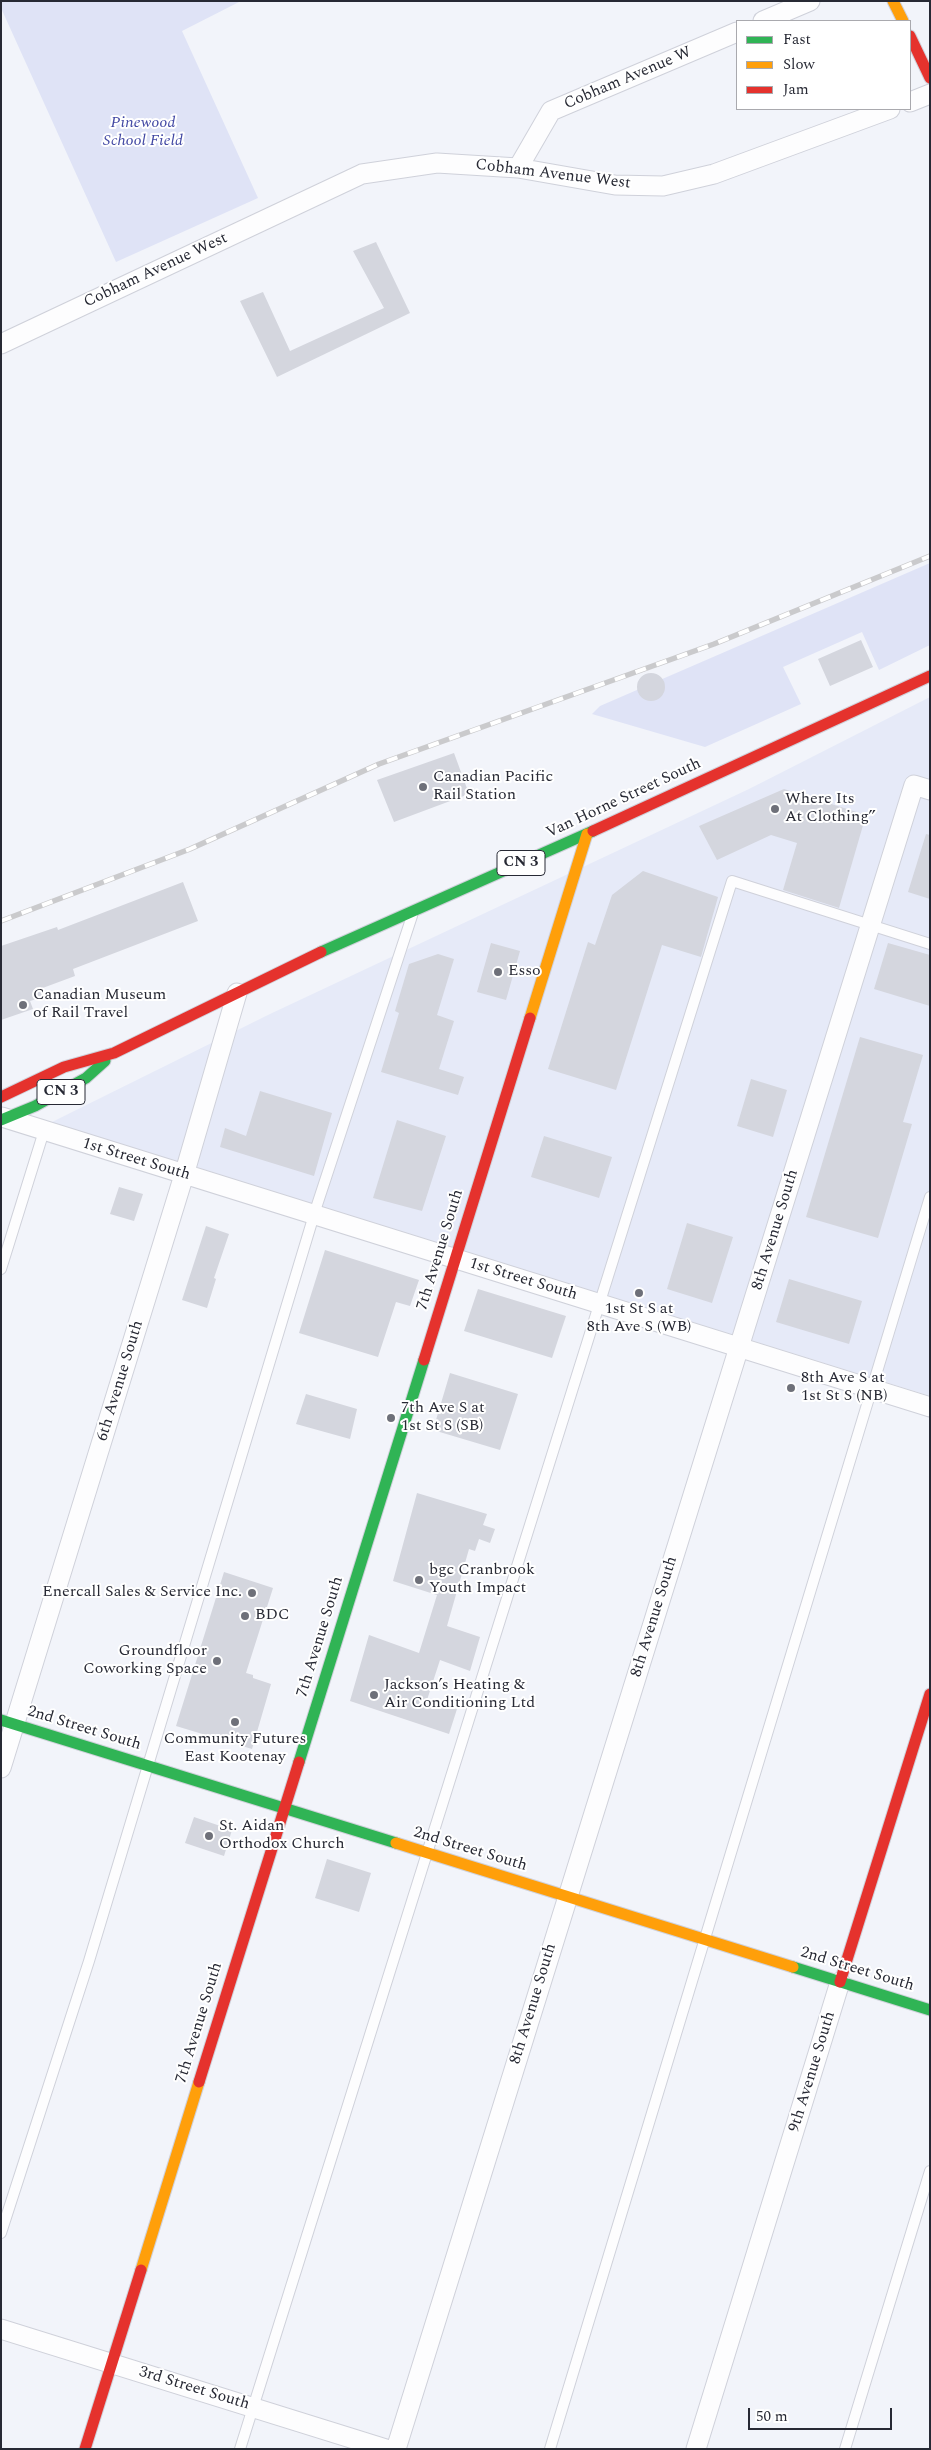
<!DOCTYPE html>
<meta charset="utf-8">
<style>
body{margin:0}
#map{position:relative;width:931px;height:2450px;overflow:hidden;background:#f2f4fa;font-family:Spectral,serif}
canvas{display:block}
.frame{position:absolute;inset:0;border:2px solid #272934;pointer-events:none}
.legend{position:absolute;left:736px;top:20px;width:175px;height:90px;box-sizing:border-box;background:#fff;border:1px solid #a9a9ae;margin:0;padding:6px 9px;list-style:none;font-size:15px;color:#272934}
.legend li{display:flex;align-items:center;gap:10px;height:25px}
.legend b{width:25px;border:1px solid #a9a9ae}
.scale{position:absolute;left:748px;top:2408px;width:144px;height:22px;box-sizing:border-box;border:2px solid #272934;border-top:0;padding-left:6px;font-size:15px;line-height:18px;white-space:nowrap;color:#272934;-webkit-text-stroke:4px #fff;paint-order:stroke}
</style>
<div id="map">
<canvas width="931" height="2450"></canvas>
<div class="frame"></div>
<ul class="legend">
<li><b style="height:6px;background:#30b455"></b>Fast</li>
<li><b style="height:6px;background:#ff9f0a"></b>Slow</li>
<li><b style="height:6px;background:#e5322d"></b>Jam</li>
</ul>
<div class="scale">50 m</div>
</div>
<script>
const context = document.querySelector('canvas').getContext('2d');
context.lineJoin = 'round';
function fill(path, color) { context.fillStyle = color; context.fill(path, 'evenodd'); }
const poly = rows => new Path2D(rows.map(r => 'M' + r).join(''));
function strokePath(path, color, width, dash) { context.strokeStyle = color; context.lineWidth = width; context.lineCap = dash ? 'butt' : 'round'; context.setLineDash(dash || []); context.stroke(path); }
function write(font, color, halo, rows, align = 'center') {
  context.font = font + ' Spectral,serif'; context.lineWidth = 4; context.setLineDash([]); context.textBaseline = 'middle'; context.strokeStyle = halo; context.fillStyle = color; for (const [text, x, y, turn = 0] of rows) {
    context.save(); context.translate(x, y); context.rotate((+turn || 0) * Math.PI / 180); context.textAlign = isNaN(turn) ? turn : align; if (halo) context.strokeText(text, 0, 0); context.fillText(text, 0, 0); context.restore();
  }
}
fill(poly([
 [930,697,930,1396,50,1123,270,1014,749,789]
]), '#e6eaf8');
fill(poly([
 [1,1,241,1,182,31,258,198,116,262,1,8],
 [930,563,930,645,879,670,862,632,783,667,801,704,705,747,592,714,600,706]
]), '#dfe3f6');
fill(poly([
 [376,242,410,313,277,377,240,301,263,292,290,351,384,308,353,251],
 [861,640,873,667,830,686,818,659],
 '637 687a14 14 0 1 1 28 0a14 14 0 1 1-28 0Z',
 [454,753,469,794,394,822,377,780],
 [784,789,866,815,839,908,783,890,797,843,771,835,717,860,699,826],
 [926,834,930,835,930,899,908,892],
 [643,871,718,897,701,957,662,945,616,1090,548,1069,588,942,595,945,612,895],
 [183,882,198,921,73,969,75,976,40,989,43,997,30,1001,33,1009,1,1020,1,946,57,927,58,930],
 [491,943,520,951,506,1000,477,992],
 [888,943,930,955,930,1006,874,989],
 [438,954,454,959,437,1015,454,1021,439,1069,464,1077,458,1095,381,1072,399,1013,395,1011,409,964],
 [860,1037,923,1055,903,1122,912,1124,878,1238,806,1217],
 [751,1079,787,1090,773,1137,737,1126],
 [260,1091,332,1113,314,1176,220,1147,225,1128,246,1136],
 [397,1120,446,1136,422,1211,373,1198],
 [544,1136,612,1157,599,1198,531,1177],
 [119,1187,143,1194,134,1221,110,1214],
 [687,1223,733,1237,712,1303,667,1289],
 [206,1226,229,1234,214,1278,216,1279,207,1308,182,1300],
 [325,1250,419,1280,410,1306,396,1302,378,1357,299,1333],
 [789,1279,862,1301,849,1344,776,1322],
 [478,1289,566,1316,552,1358,464,1331],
 [450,1373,518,1394,500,1450,433,1430],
 [306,1394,357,1409,350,1439,296,1424],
 [417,1493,487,1514,483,1525,495,1529,490,1543,479,1539,475,1551,469,1549,447,1626,480,1637,470,1671,440,1660,427,1700,457,1709,449,1734,350,1701,369,1635,419,1653,437,1595,393,1581],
 [224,1572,273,1588,246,1673,253,1675,253,1678,271,1684,252,1749,176,1726],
 [194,1817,232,1830,224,1856,185,1843],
 [327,1859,371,1873,359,1912,315,1898]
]), '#d4d6de');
const lane = poly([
 [1,1269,44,1131],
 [1,2233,89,1961,317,1205,412,916],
 [240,2449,732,881,930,944],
 [550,2449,930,1197],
 [845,2449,930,2171]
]);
const street = poly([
 [763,21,810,1],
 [910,102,930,94],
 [518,168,551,111,737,32],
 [1,344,362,174,437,163,518,168,615,185,663,186,714,174,890,109],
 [2,1117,930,1407],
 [1,1768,184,1175,237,993],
 [1,2329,386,2449],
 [396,2449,914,785,930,790],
 [696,2449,840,1982]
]);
const fast = poly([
 [321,952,593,831],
 [1,1120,35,1106,86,1078,105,1061],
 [1,1720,396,1843],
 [299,1762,424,1360],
 [793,1967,930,2010]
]);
const slow = poly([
 [893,1,903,21],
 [530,1018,587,834],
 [396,1843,793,1967],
 [141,2270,199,2082]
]);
const jam = poly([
 [910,36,930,78],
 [593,831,930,676],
 [1,1097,64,1067,114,1053,321,952],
 [424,1360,530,1018],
 [840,1982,930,1694],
 [199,2082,299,1762],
 [85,2449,141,2270]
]);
strokePath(lane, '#cfd1da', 12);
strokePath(street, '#cfd1da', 21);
strokePath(fast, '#cfd1da', 13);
strokePath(slow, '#cfd1da', 13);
strokePath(jam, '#cfd1da', 13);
strokePath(lane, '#fdfdfe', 10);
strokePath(street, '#fdfdfe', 19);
strokePath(fast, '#30b455', 11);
strokePath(slow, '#ff9f0a', 11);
strokePath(jam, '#e5322d', 11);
const rail = poly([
 [1,921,190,849,379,764,714,644,930,556]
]);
strokePath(rail, '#cacacc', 5.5);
strokePath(rail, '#fff', 4, [11]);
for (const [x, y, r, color] of [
 [423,787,5,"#6e7079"],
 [775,809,5,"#6e7079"],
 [498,972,5,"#6e7079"],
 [23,1005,5,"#6e7079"],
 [639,1293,5,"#6e7079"],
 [791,1388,5,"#6e7079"],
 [391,1418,5,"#6e7079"],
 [419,1580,5,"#6e7079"],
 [252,1593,5,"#6e7079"],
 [245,1616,5,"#6e7079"],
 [217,1661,5,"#6e7079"],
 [374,1695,5,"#6e7079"],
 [235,1722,5,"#6e7079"],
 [209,1836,5,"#6e7079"]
]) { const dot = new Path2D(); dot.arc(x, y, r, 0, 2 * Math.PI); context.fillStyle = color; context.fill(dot); strokePath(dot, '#fff', 2); }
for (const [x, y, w] of [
 [521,863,48],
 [61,1092,48]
]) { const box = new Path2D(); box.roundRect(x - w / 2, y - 12.5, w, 25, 4); context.fillStyle = '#fff'; context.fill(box); strokePath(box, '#272934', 1); }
write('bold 15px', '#272934', null, [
 ["CN 3",521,863],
 ["CN 3",61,1092]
]);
write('16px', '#272934', '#fff', [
 ["Cobham Avenue W",628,79,-23],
 ["Cobham Avenue West",553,175,7],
 ["Cobham Avenue West",156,271,-25],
 ["Van Horne Street South",624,799,-25],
 ["1st Street South",136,1160,17],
 ["8th Avenue South",776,1230,-73],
 ["7th Avenue South",441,1250,-73],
 ["1st Street South",523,1280,17],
 ["6th Avenue South",121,1381,-73],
 ["8th Avenue South",655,1617,-73],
 ["7th Avenue South",321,1637,-73],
 ["2nd Street South",84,1729,17],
 ["2nd Street South",470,1850,17],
 ["2nd Street South",857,1970,17],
 ["8th Avenue South",534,2004,-73],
 ["7th Avenue South",200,2023,-73],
 ["9th Avenue South",813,2072,-73],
 ["3rd Street South",194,2389,17]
]);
write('italic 16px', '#4147a3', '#fff', [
 ["Pinewood",143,124],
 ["School Field",143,142]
]);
write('16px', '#272934', '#fff', [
 ["Canadian Pacific",433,778],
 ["Rail Station",433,796],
 ["Where Its",785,800],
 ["At Clothing”",785,818],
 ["Esso",508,972],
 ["Canadian Museum",33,996],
 ["of Rail Travel",33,1014],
 ["1st St S at",639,1310,"center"],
 ["8th Ave S (WB)",639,1328,"center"],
 ["8th Ave S at",801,1379],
 ["1st St S (NB)",801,1397],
 ["7th Ave S at",401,1409],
 ["1st St S (SB)",401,1427],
 ["bgc Cranbrook",429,1571],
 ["Youth Impact",429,1589],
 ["Enercall Sales & Service Inc.",242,1593,"right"],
 ["BDC",255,1616],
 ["Groundfloor",207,1652,"right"],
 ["Coworking Space",207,1670,"right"],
 ["Jackson’s Heating &",384,1686],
 ["Air Conditioning Ltd",384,1704],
 ["Community Futures",235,1740,"center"],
 ["East Kootenay",235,1758,"center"],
 ["St. Aidan",219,1827],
 ["Orthodox Church",219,1845]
], 'left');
</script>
